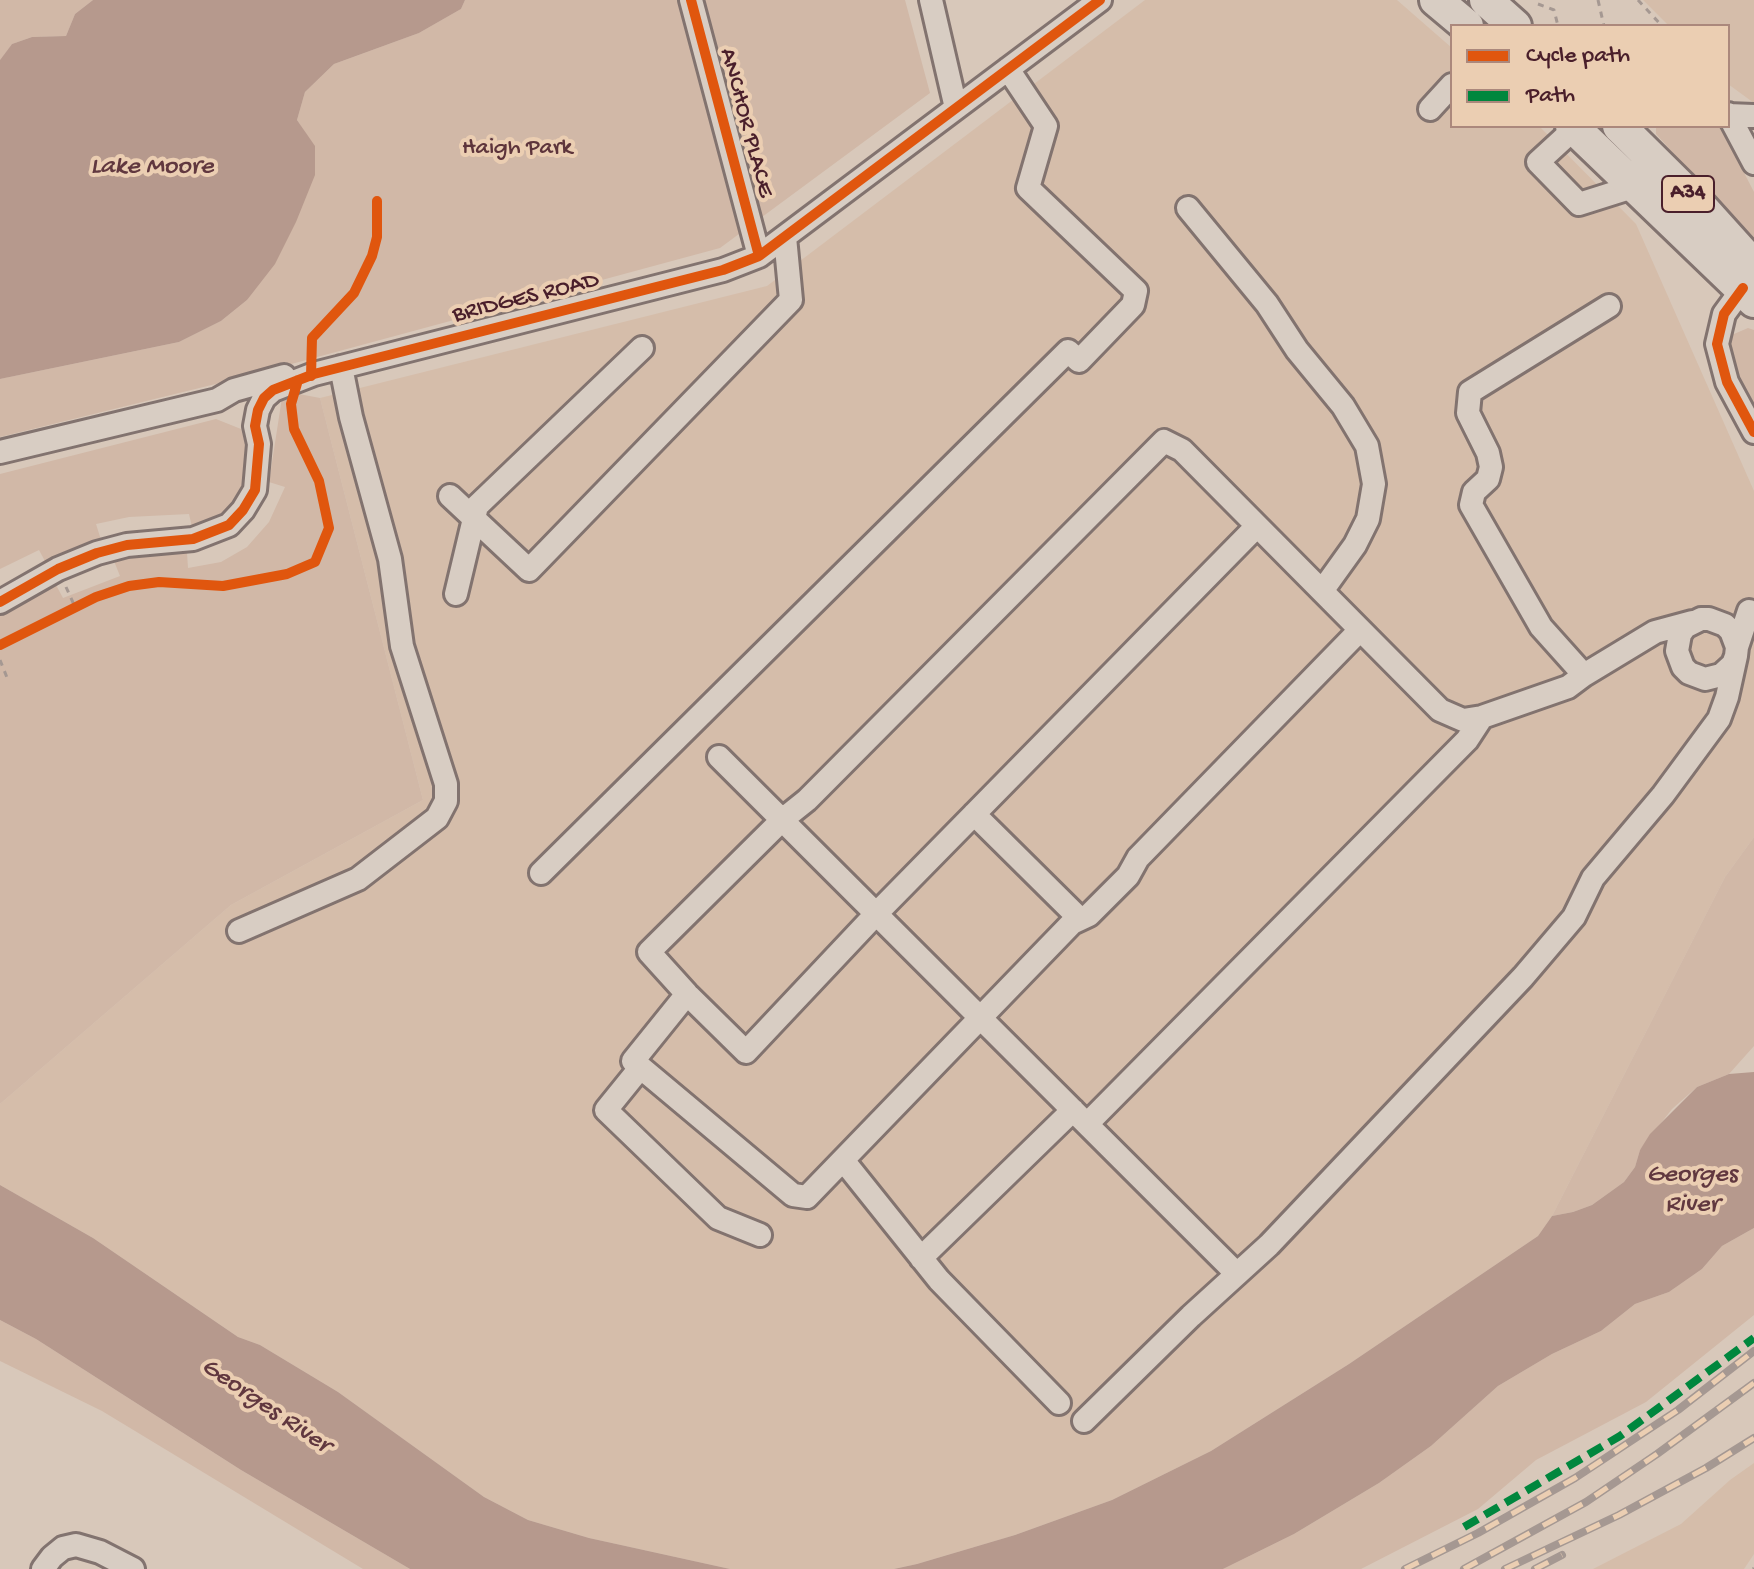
<!DOCTYPE html>
<style>
body{margin:0}
#map{position:relative;width:1754px;height:1569px;overflow:hidden;background:#d8c8ba;font-family:"Gochi Hand",sans-serif}
canvas{display:block}
.legend{position:absolute;left:1450px;top:24px;width:280px;height:104px;box-sizing:border-box;background:#ebceb2;border:2px solid #ab887c;margin:0;padding:10px 14px;list-style:none;font-size:24px;color:#4a1f2b}
.legend li{display:flex;align-items:center;gap:16px;height:40px}
.legend b{width:40px;border:2px solid #ab887c}
</style>
<div id="map">
<canvas width="1754" height="1569"></canvas>
<ul class="legend">
<li><b style="height:10px;background:#e0560e"></b>Cycle path</li>
<li><b style="height:10px;background:#00873e"></b>Path</li>
</ul>
</div>
<script>
const context = document.querySelector('canvas').getContext('2d');
context.lineJoin = 'round';
function fill(path, color) { context.fillStyle = color; context.fill(path, 'evenodd'); }
const poly = rows => new Path2D(rows.map(r => 'M' + r).join(''));
function strokePath(path, color, width, dash) { context.strokeStyle = color; context.lineWidth = width; context.lineCap = dash ? 'butt' : 'round'; context.setLineDash(dash || []); context.stroke(path); }
function write(font, color, halo, rows, align = 'center') {
  context.font = font + ' "Gochi Hand",sans-serif'; context.lineWidth = 8; context.setLineDash([]); context.textBaseline = 'middle'; context.strokeStyle = halo; context.fillStyle = color; for (const [text, x, y, turn = 0] of rows) {
    context.save(); context.translate(x, y); context.rotate((+turn || 0) * Math.PI / 180); context.textAlign = isNaN(turn) ? turn : align; if (halo) context.strokeText(text, 0, 0); context.fillText(text, 0, 0); context.restore();
  }
}
fill(poly([
 [1145,0,1397,0,1452,48,1452,126,1539,126,1636,224,1754,491,1754,837,1725,877,1552,1216,1538,1236,1349,1364,1211,1451,1112,1500,1015,1535,917,1564,894,1569,730,1569,589,1538,528,1520,484,1497,338,1392,260,1345,238,1337,93,1238,0,1185,0,1104,231,905,423,800,320,398,767,286],
 [1643,0,1754,0,1754,103,1728,84,1728,26,1669,26],
 [1754,1463,1754,1554,1744,1569,1593,1569,1681,1524,1730,1480]
]), '#d5bdaa');
fill(poly([
 [0,0,93,0,75,14,66,36,32,37,12,44,0,60],
 [465,0,905,0,930,93,720,248,236,379,0,437,0,379,179,342,221,321,247,300,314,146,297,120,305,92,334,64,419,33,461,9],
 [1656,126,1720,126,1754,192,1754,243,1656,134],
 [1748,328,1754,330,1754,408,1733,370,1725,344,1730,332,1734,334],
 [283,391,320,398,423,800,231,905,0,1104,0,615,56,585,63,598,120,576,114,561,152,555,187,553,188,568,221,562,247,547,269,522,285,487,269,482],
 [216,419,241,429,248,454,246,487,228,515,192,527,189,514,129,517,96,524,101,540,46,563,39,550,0,569,0,474],
 [1754,837,1754,1046,1729,1074,1697,1087,1672,1109,1640,1150,1635,1167,1624,1182,1592,1205,1573,1212,1552,1216,1725,877],
 [1754,1228,1754,1315,1646,1402,1536,1460,1478,1509,1361,1569,1223,1569,1294,1534,1379,1483,1431,1446,1498,1386,1552,1354,1601,1331,1635,1304,1669,1292,1702,1269,1722,1246],
 [0,1320,36,1339,241,1470,410,1569,363,1569,102,1411,0,1361]
]), '#d1b8a7');
fill(poly([
 [93,0,465,0,461,9,419,33,334,64,305,92,297,120,315,146,315,175,296,222,275,264,247,300,221,321,179,342,0,379,0,60,12,44,32,37,66,36,75,14],
 [1754,1072,1754,1228,1722,1246,1702,1269,1669,1292,1635,1304,1601,1331,1552,1354,1498,1386,1431,1446,1379,1483,1294,1534,1223,1569,894,1569,917,1564,1015,1535,1112,1500,1211,1451,1349,1364,1538,1236,1552,1216,1573,1212,1592,1205,1624,1182,1635,1167,1640,1150,1650,1134,1697,1087,1729,1074],
 [0,1185,93,1238,238,1337,260,1345,338,1392,484,1497,528,1520,589,1538,730,1569,410,1569,241,1470,36,1339,0,1320]
]), '#b6998d');
const minor = poly([
 [691,0,759,256],
 [931,0,956,108],
 [1430,109,1452,85],
 [1728,114,1754,163],
 [1728,115,1754,116],
 [1575,128,1538,162,1579,204,1636,186],
 [1188,208,1267,304,1297,350,1343,406,1367,446,1374,484,1368,519,1355,545,1322,591],
 [1743,288,1724,314,1717,344,1727,382,1754,432],
 [1609,306,1470,392,1468,413,1488,453,1491,467,1488,479,1474,492,1471,505,1541,627,1584,675,1655,632,1692,622],
 [0,452,217,400,234,390,284,376],
 [450,496,529,570,791,300,785,237],
 [1257,526,876,914,746,1052,687,994,649,952,782,820,807,800,1164,441,1182,450,1440,710,1463,720,1482,717,1568,687,1584,675],
 [456,594,477,506,642,348],
 [0,602,58,569,97,553,127,545,193,539,229,525,243,510,255,490,259,444,255,426,258,410,264,398,273,390,314,374,723,270,759,256,1100,0],
 [1737,647,1749,611],
 [719,757,1237,1274],
 [974,814,1080,919],
 [541,873,1068,351,1079,361,1133,305,1136,291,1028,188,1046,126,1008,69],
 [239,931,358,879,437,818,446,801,446,784,402,646,390,559,351,417,341,367],
 [687,994,633,1061,793,1195,807,1197,1072,923,1089,915,1128,876,1138,858,1360,630],
 [640,1068,606,1110,718,1218,760,1235],
 [1087,1124,1467,740,1482,717],
 [843,1160,939,1280,1059,1403],
 [921,1258,1073,1110],
 [1084,1421,1191,1316,1269,1245,1523,977,1574,917,1593,878,1663,795,1719,719,1727,697,1736,656,1737,647,1731,631,1725,625,1709,619,1701,619,1685,627,1680,634,1677,651,1683,667,1689,673,1705,679,1721,675,1733,664,1736,656],
 [43,1569,52,1557,63,1548,76,1545,100,1552,133,1569]
]);
const highway = poly([
 [1436,0,1467,26],
 [1486,0,1515,26],
 [1572,126,1754,301],
 [1619,126,1700,206,1754,266]
]);
strokePath(minor, '#82736f', 28);
strokePath(highway, '#82736f', 38);
strokePath(poly([
 [1598,0,1604,26],
 [1638,0,1662,26],
 [1538,4,1554,10,1558,26],
 [66,587,75,607],
 [0,660,8,680],
 [1753,1569,1754,1568]
]), '#a59892', 3, [6, 6]);
strokePath(minor, '#d8cdc3', 22);
strokePath(highway, '#d8cdc3', 32);
const rail = poly([
 [1405,1569,1478,1533,1575,1478,1678,1410,1754,1351],
 [1464,1569,1586,1502,1657,1454,1754,1383],
 [1505,1569,1619,1515,1706,1468,1754,1438],
 [1535,1569,1562,1555]
]);
strokePath(rail, '#a59892', 8);
strokePath(rail, '#ebceb2', 5, [15]);
strokePath(poly([
 [1464,1527,1620,1436,1754,1338]
]), '#00873e', 8, [16, 8]);
strokePath(poly([
 [691,0,759,256],
 [1743,288,1724,314,1717,344,1727,382,1754,432],
 [311,376,312,338,354,293,372,256,377,237,377,201],
 [0,602,58,569,97,553,127,545,193,539,229,525,243,510,255,490,259,444,255,426,258,410,264,398,273,390,314,374,723,270,759,256,1100,0],
 [0,645,96,597,129,586,159,582,223,586,287,574,315,562,329,528,319,481,294,429,291,404,298,380]
]), '#e0560e', 10);
for (const [x, y, w] of [
 [1688,194,52]
]) { const box = new Path2D(); box.roundRect(x - w / 2, y - 18, w, 36, 6); context.fillStyle = '#ebceb2'; context.fill(box); strokePath(box, '#4a1f2b', 2); }
write('bold 22px', '#4a1f2b', null, [
 ["A34",1688,194]
]);
write('24px', '#4a1f2b', '#ebceb2', [
 ["ANCHOR PLACE",745,123,75],
 ["BRIDGES ROAD",526,299,-14]
]);
write('24px', '#5d343b', '#ebceb2', [
 ["Haigh Park",517,149]
]);
write('italic 26px', '#61383f', '#ebceb2', [
 ["Lake Moore",152,168],
 ["Georges",1692,1176],
 ["River",1692,1206],
 ["Georges River",265,1407,34]
]);
</script>
